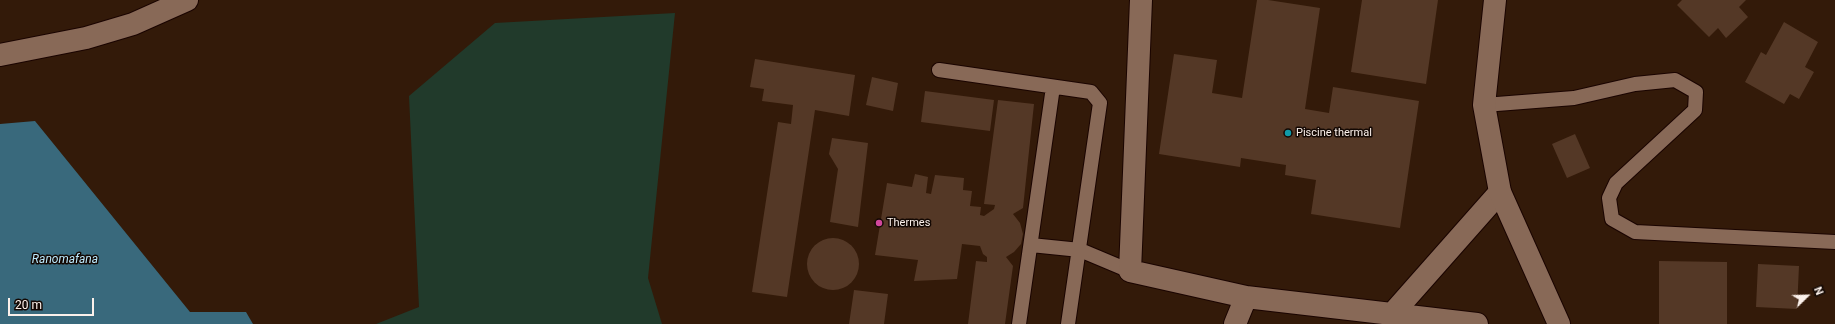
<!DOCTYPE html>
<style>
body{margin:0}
#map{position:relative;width:1835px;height:324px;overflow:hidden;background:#331a09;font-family:Roboto,sans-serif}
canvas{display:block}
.north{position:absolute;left:1787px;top:276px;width:40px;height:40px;-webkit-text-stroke:3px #130803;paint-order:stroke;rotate:67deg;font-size:11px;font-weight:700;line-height:16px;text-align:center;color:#fcf1eb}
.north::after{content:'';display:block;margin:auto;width:14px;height:18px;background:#fcf1eb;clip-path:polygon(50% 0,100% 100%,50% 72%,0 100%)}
.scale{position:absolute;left:8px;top:298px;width:86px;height:18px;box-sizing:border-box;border:2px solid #fcf1eb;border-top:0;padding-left:5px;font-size:12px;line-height:14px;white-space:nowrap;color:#fcf1eb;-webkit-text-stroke:3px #130803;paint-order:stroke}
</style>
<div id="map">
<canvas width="1835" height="324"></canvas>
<div class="north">N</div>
<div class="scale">20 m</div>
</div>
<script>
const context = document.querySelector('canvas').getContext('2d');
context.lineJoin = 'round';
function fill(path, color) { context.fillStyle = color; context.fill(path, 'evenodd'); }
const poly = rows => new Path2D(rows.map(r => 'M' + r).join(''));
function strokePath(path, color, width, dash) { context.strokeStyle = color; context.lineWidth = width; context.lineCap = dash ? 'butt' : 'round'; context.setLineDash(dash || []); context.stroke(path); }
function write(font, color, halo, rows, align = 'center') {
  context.font = font + ' Roboto,sans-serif'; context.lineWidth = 3; context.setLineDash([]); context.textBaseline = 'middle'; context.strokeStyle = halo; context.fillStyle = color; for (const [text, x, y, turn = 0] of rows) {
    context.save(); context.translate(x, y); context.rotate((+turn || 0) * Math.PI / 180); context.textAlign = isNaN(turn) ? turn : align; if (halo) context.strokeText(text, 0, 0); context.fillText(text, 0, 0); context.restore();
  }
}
fill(poly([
 [675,13,648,278,662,324,376,324,419,307,409,96,495,23]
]), '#213a2b');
fill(poly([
 [35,121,190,312,246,312,253,324,0,324,0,124]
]), '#39697c');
fill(poly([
 [1257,0,1268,0,1320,8,1305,109,1329,113,1333,87,1419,101,1400,228,1311,214,1316,180,1285,175,1286,165,1241,158,1240,167,1159,154,1174,54,1217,60,1212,93,1242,98],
 [1362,0,1438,0,1426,84,1351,72],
 [1682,0,1746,0,1739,7,1748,17,1726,38,1718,28,1709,37,1677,5],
 [1784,22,1818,42,1805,67,1814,72,1799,99,1790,94,1784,104,1745,82,1761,52,1766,55],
 [755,59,855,75,849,116,815,110,787,297,752,292,778,122,791,124,793,105,762,101,764,89,750,87],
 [872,77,898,83,893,111,866,105],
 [925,91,994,100,990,131,921,122],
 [998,100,1034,104,1023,208,1013,214,1020,223,1023,234,1021,244,1014,252,1006,257,1013,266,1005,324,968,324,976,261,987,262,987,257,983,254,980,246,962,244,957,279,914,281,918,260,875,255,887,183,912,187,915,174,928,177,926,193,931,194,935,175,964,178,963,190,972,191,970,206,981,207,980,215,984,216,994,209,995,205,984,204],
 [1575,134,1590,168,1567,178,1552,144],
 [832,138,868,143,858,227,830,222,838,169,829,154],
 '807 264a26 26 0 1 1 52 0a26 26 0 1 1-52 0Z',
 [1659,261,1727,262,1727,324,1659,324],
 [1758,264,1799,266,1797,309,1756,307],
 [854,290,888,294,884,324,849,324]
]), '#543826');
const lane = poly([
 [939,70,1091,92,1100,103,1068,324],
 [1484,105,1574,98,1635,84,1675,80,1696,92,1695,110,1616,183,1609,198,1612,219,1635,232,1835,242],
 [1031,245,1080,250,1130,271],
 [1019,324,1053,87]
]);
const street = poly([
 [1141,0,1130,271,1246,297,1477,324],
 [0,55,86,38,133,24,187,0],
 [1393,313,1500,192],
 [1235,324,1246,297]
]);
const secondary = poly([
 [1495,0,1484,105,1500,192,1559,324]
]);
strokePath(lane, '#1a0400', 16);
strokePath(street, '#1a0400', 24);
strokePath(secondary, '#1a0400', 24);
strokePath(lane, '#886957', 14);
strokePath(street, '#886957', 22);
strokePath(secondary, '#886957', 22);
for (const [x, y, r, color] of [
 [1288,133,4,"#0f9aa8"],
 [879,223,4,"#d1479c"]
]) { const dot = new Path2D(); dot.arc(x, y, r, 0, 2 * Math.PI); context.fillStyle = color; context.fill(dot); strokePath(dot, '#130803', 1.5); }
write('11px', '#fcf1eb', '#130803', [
 ["Piscine thermal",1296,133],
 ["Thermes",887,223]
], 'left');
write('italic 12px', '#bceafe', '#130803', [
 ["Ranomafana",65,260]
]);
</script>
